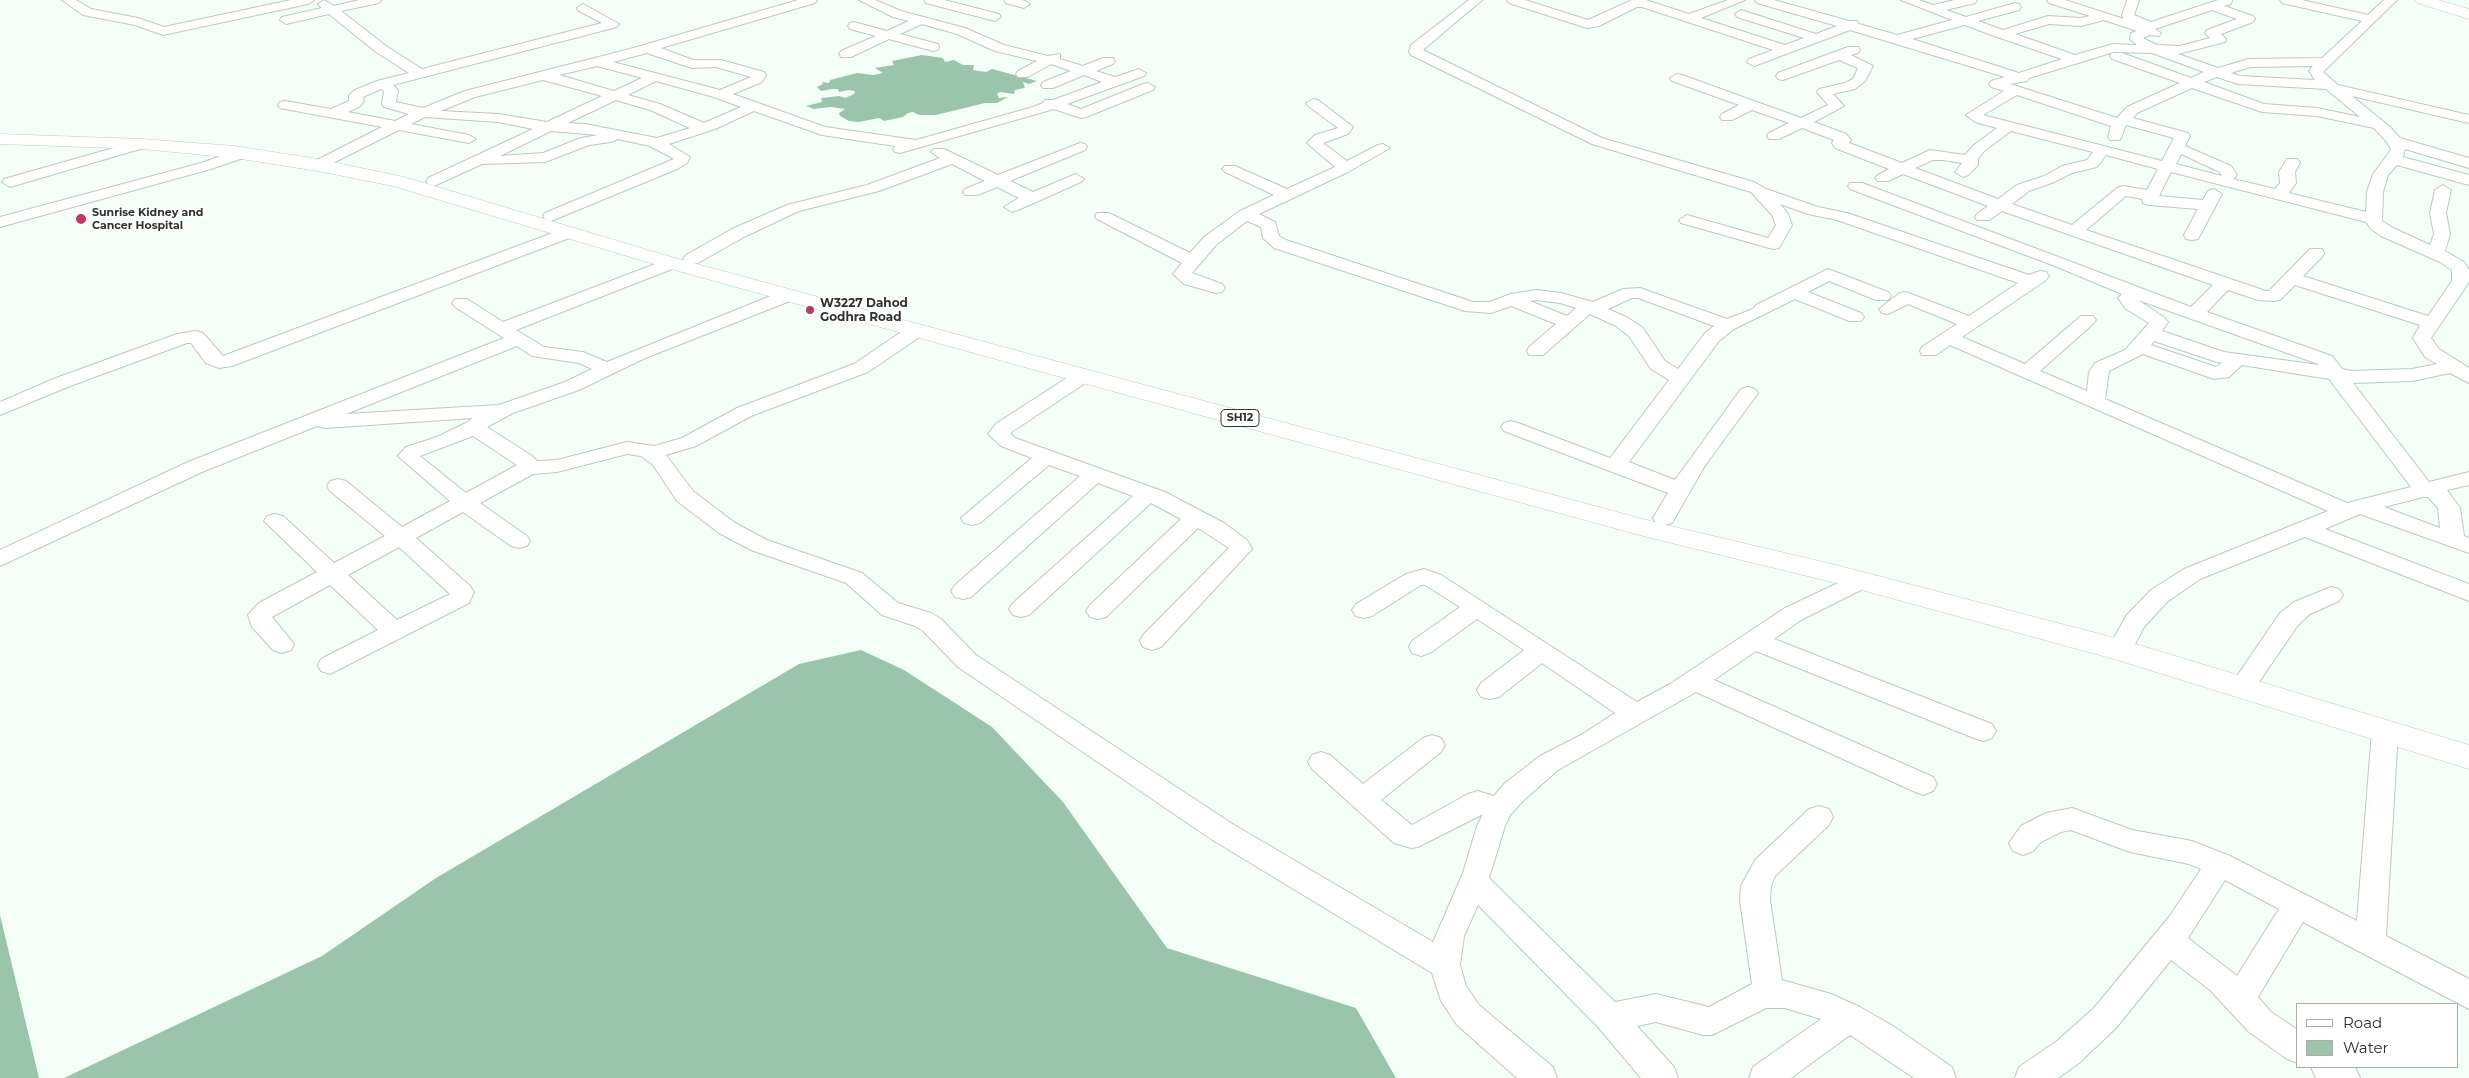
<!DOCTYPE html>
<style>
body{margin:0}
#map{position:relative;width:2469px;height:1078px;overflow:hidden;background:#f4fff8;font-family:Montserrat,sans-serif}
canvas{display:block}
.legend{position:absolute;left:2296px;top:1003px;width:162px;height:65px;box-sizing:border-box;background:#fff;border:1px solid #abadac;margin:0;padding:6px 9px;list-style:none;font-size:15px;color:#2e332f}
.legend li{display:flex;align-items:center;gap:10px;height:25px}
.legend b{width:25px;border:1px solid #abadac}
</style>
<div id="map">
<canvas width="2469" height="1078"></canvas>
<ul class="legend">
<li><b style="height:6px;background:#fff"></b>Road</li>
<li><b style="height:14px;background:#9bc5aa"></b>Water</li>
</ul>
</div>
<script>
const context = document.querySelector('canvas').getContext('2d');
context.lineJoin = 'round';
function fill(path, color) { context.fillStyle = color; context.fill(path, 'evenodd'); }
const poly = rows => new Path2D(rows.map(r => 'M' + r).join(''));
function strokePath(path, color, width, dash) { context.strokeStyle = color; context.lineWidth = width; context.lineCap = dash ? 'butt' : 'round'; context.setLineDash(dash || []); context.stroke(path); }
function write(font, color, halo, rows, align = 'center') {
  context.font = font + ' Montserrat,sans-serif'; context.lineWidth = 4.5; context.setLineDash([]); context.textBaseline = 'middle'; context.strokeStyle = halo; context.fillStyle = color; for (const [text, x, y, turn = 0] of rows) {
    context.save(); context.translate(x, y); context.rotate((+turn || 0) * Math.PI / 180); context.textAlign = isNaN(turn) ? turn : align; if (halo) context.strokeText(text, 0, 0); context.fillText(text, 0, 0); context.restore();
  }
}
fill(poly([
 [922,55,943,58,945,62,954,60,963,65,974,65,973,70,986,72,992,69,1037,81,1029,84,1023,82,1025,88,1015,90,1014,94,1000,92,997,94,999,98,1008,97,997,103,985,103,936,115,919,115,913,112,908,113,903,117,884,121,879,118,859,122,849,121,840,116,839,113,845,109,831,107,814,109,806,106,822,102,821,98,839,96,845,98,854,94,855,91,849,90,839,92,838,89,832,89,821,91,817,87,823,84,822,82,829,83,830,80,857,73,873,75,883,73,875,68,894,65,892,61],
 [861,650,904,670,992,727,1063,802,1167,948,1356,1008,1396,1078,64,1078,322,956,436,878,799,664],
 [0,915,39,1078,0,1078]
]), '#9bc5aa');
const minor = poly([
 [62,0,76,0,91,9,138,18,164,27,291,0,314,0,308,4,163,35,135,25,83,15,62,0],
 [324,0,334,6,359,0,381,0,379,3,341,11,386,46,422,69,602,23,579,11,577,8,583,4,619,24,617,27,393,85,398,90,396,102,423,108,465,91,630,49,798,0,817,0,815,3,661,48,693,60,721,60,764,72,766,75,762,82,733,94,825,127,916,140,1033,107,1043,103,1045,100,1053,100,1102,82,1084,75,1053,88,1043,88,1041,85,1043,82,1071,71,1051,64,1028,77,1018,77,1016,74,1018,71,1037,61,995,51,957,34,922,24,900,34,938,44,939,47,938,50,933,51,889,39,851,57,841,57,839,54,841,51,876,36,850,29,848,26,850,23,854,22,887,31,909,21,893,17,859,0,875,0,901,11,965,28,1004,45,1048,56,1060,54,1060,59,1083,66,1103,58,1113,58,1115,61,1113,64,1096,71,1115,77,1139,69,1146,73,1144,76,1067,104,1081,109,1143,84,1148,83,1155,87,1153,90,1086,117,1081,118,1054,109,900,153,895,152,893,149,895,146,822,135,754,111,715,129,669,144,690,157,687,163,677,169,551,221,545,219,543,216,545,213,674,159,650,146,618,139,611,142,589,145,545,162,482,164,434,186,428,184,426,181,428,178,533,129,498,122,425,117,411,124,469,135,476,139,469,143,399,130,323,168,313,168,310,165,313,162,382,127,285,109,280,108,278,105,280,102,285,101,331,109,349,101,349,95,355,90,377,81,409,73,376,52,329,14,286,24,280,20,282,17,322,8,318,4,324,0],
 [647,53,692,68,716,67,751,77,720,90,613,62,647,53],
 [597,66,642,78,614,91,559,75,597,66],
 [543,80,602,96,547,122,498,114,441,111,475,97,543,80],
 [656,81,714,97,741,107,704,123,660,104,628,95,656,81],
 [381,89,384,91,382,104,384,107,409,114,395,121,348,112,359,107,364,101,363,97,381,89],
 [616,100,650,110,690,128,657,138,585,124,568,123,616,100],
 [551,131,598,135,581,138,543,153,500,156,551,131],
 [924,0,944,0,999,14,1001,17,995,21,926,3,924,0],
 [1004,0,1023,0,1030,4,1024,8,1006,3,1004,0],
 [1469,0,1482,0,1423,50,1602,138,1754,182,1766,189,1818,207,1847,213,2029,275,2040,271,2046,272,2049,276,2046,280,1962,337,2025,364,2081,316,2093,316,2096,320,2093,324,2040,371,2087,391,2089,372,2095,363,2125,350,2149,323,2126,309,2118,298,2122,294,2055,266,1850,189,1848,186,1850,183,1862,183,2191,307,2213,285,2002,211,1989,220,1977,220,1975,217,1977,214,1988,206,1903,174,1888,181,1878,181,1875,178,1878,175,1889,169,1835,148,1832,143,1834,140,1802,128,1779,139,1769,139,1767,136,1769,133,1789,123,1752,110,1732,120,1722,120,1720,117,1722,114,1739,105,1672,81,1670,78,1677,74,1682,75,1801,118,1828,105,1817,92,1819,89,1845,83,1853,79,1858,68,1839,60,1783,80,1778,79,1776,76,1778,73,1848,47,1858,47,1860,50,1858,53,1851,55,1873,66,1865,81,1855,89,1833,94,1844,106,1814,122,1846,134,1851,140,1849,143,1902,163,1930,150,1965,155,1974,145,1997,128,1975,122,1966,115,2004,91,1991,87,1989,84,1991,81,2005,77,1850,30,1754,66,1747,62,1749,59,1773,50,1642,7,1637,7,1599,26,1587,28,1509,3,1507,0,1525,0,1588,20,1632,0,1646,0,1689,14,1728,0,1745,0,1701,18,1785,45,1804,38,1737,17,1735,14,1741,10,1816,34,1837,26,1757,3,1755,0,1774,0,1849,21,1857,21,1859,24,1897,35,1952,20,1901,0,1919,0,1933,5,1955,0,1977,0,1975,3,1946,10,1966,17,2015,3,2019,4,2021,7,2019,10,1978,21,2003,30,2048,16,2081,18,2090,16,2049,3,2047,0,2065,0,2124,19,2122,16,2127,0,2139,0,2134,15,2151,22,2218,0,2232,0,2231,4,2224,6,2253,16,2255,19,2253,22,2221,34,2226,39,2225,42,2178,54,2218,68,2249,59,2322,58,2362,21,2282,3,2280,0,2302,0,2368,15,2384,0,2397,0,2323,72,2338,85,2469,115,2469,123,2352,96,2390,127,2400,138,2469,158,2469,168,2405,149,2403,157,2469,175,2469,185,2397,165,2388,175,2383,192,2382,221,2393,228,2430,245,2434,234,2430,213,2435,190,2443,185,2451,190,2446,213,2450,234,2445,251,2464,262,2469,270,2469,282,2431,338,2439,349,2469,368,2469,383,2450,373,2412,381,2353,383,2429,482,2469,472,2469,485,2447,490,2460,508,2464,536,2469,538,2469,553,2360,514,2325,529,2469,584,2469,601,2305,537,2200,579,2167,602,2144,627,2134,646,2125,649,2116,646,2113,640,2126,616,2151,590,2184,569,2328,511,1950,345,1936,355,1922,355,1920,351,1922,347,1957,324,1908,304,1888,314,1882,313,1879,309,1900,293,1906,292,1969,316,2018,283,1837,220,1808,214,1780,204,1788,214,1792,225,1779,248,1773,249,1681,223,1679,220,1687,215,1768,238,1776,225,1772,215,1751,192,1592,144,1411,55,1409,52,1411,45,1469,0],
 [2212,10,2237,19,2207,30,2205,33,2210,38,2180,46,2157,45,2143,38,2149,35,2159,36,2161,33,2155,29,2212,10],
 [2104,20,2137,31,2131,33,2130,39,2137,45,2113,44,2075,55,2015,34,2049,24,2081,26,2104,20],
 [1965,25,1997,37,2062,59,2019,73,1912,39,1965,25],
 [2114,52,2152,53,2204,72,2191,78,2122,53,2112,53,2110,56,2112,59,2180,83,2127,107,2117,118,2010,84,2027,81,2029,78,2114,52],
 [2313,66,2309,71,2315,80,2240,76,2231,73,2250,67,2313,66],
 [2217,77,2238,84,2326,89,2360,117,2317,108,2264,104,2204,82,2217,77],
 [2192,88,2262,112,2317,116,2374,128,2387,142,2391,150,2373,174,2367,192,2366,212,2289,193,2296,183,2295,172,2300,162,2297,159,2287,159,2279,172,2280,183,2275,189,2233,179,2237,175,2231,166,2185,146,2190,136,2188,133,2133,118,2137,113,2192,88],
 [2017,95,2111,126,2108,137,2110,140,2120,140,2126,125,2174,138,2162,161,1983,115,2017,95],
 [2011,131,2093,152,2087,160,2062,166,2044,176,2017,185,1998,199,1915,168,1933,160,1943,160,1962,163,1955,172,1963,177,1968,175,1978,165,1978,159,1984,151,2011,131],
 [2181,154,2220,172,2222,176,2176,164,2181,154],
 [2106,155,2158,169,2147,190,2123,186,2117,188,2072,225,2012,204,2029,191,2054,182,2072,173,2097,167,2106,155],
 [2171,172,2366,222,2371,229,2381,236,2440,262,2452,270,2452,281,2428,316,2303,276,2322,257,2324,253,2322,249,2310,249,2269,291,2266,291,2086,230,2126,196,2142,199,2143,203,2149,205,2198,209,2184,235,2186,239,2192,240,2198,239,2222,194,2214,189,2208,191,2203,200,2159,196,2171,172],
 [2295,285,2420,325,2413,338,2425,357,2437,364,2412,369,2352,371,2342,369,2332,356,2207,312,2228,290,2258,300,2274,301,2280,300,2295,285],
 [2138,300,2318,364,2319,365,2224,352,2162,331,2168,322,2165,318,2138,300],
 [2154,341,2214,361,2222,363,2216,367,2151,345,2154,341],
 [2143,354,2214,379,2229,377,2242,365,2329,379,2411,487,2347,503,2105,399,2109,371,2143,354],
 [2423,497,2428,497,2438,508,2440,528,2384,507,2423,497],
 [1313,99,1318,100,1353,127,1348,134,1323,143,1347,161,1378,145,1383,144,1390,148,1348,172,1259,214,1275,222,1279,236,1286,240,1473,302,1489,302,1511,294,1536,290,1561,293,1593,302,1623,289,1640,288,1727,319,1753,309,1756,305,1828,269,1888,292,1891,296,1888,300,1876,300,1829,281,1808,292,1861,313,1864,317,1861,321,1849,321,1795,299,1734,329,1719,341,1629,462,1675,480,1741,389,1748,387,1755,389,1758,393,1704,467,1672,523,1664,525,1656,523,1653,518,1668,493,1504,431,1501,427,1504,423,1511,421,1518,423,1610,458,1669,380,1651,369,1629,336,1616,326,1590,314,1543,355,1529,355,1527,351,1529,347,1556,324,1511,306,1491,313,1465,311,1274,248,1263,238,1261,227,1247,221,1216,245,1192,273,1222,284,1225,288,1222,292,1216,293,1184,284,1173,274,1182,263,1097,219,1095,216,1097,213,1109,213,1190,253,1204,237,1240,211,1274,195,1225,172,1222,169,1225,166,1235,166,1287,189,1335,167,1307,143,1315,135,1338,128,1308,106,1306,103,1313,99],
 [1632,298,1638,298,1714,326,1705,333,1678,369,1665,361,1643,328,1628,318,1608,309,1632,298],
 [1536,300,1560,303,1576,308,1567,316,1530,301,1536,300],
 [142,140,149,144,147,147,10,187,2,182,4,179,142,140],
 [1080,143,1085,144,1087,147,1085,150,1010,181,1033,192,1076,174,1084,179,1081,182,1018,210,1012,212,1004,207,1019,198,997,187,977,195,965,195,963,192,965,189,985,181,952,164,879,191,799,211,744,237,698,263,692,264,686,263,683,259,686,255,732,229,787,205,867,185,940,158,931,152,934,149,944,149,998,175,1080,143],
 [244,148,249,150,252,153,249,156,211,169,0,227,0,217,201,163,244,148],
 [566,228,572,229,574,233,572,237,232,366,219,368,206,363,191,343,187,343,70,386,0,415,0,402,56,378,177,334,196,331,203,333,223,356,566,228],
 [671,258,677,259,680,263,677,267,516,330,544,347,583,352,607,362,783,291,789,290,795,291,798,295,795,299,643,359,579,390,513,413,487,427,532,456,537,461,557,460,627,442,654,446,682,438,737,408,854,364,910,326,924,326,926,330,924,334,868,372,751,416,696,446,666,455,693,491,735,523,767,540,862,573,898,603,931,613,941,619,976,655,1231,823,1433,942,1463,873,1477,826,1483,814,1418,847,1411,848,1394,843,1312,769,1308,762,1312,755,1321,752,1330,755,1363,784,1423,738,1432,735,1441,738,1445,745,1441,752,1381,800,1412,825,1468,794,1478,791,1494,796,1504,784,1540,756,1581,735,1615,713,1542,663,1499,697,1490,699,1481,697,1477,690,1481,683,1524,650,1477,619,1430,653,1421,656,1412,653,1409,647,1412,641,1460,607,1425,585,1421,585,1372,616,1364,618,1356,616,1352,610,1356,604,1406,574,1424,569,1441,575,1637,702,1670,684,1785,608,1853,576,1861,573,1869,576,1873,581,1869,586,1801,620,1774,639,1992,724,1996,731,1992,738,1983,741,1974,738,1756,651,1714,680,1933,777,1937,784,1933,791,1923,795,1913,791,1696,692,1558,770,1524,800,1510,815,1505,826,1489,878,1615,1002,1656,994,1709,1007,1752,984,1740,900,1741,886,1755,860,1809,809,1819,806,1829,809,1833,817,1829,825,1775,876,1771,886,1770,900,1782,980,1831,994,1860,1007,1893,1026,1952,1067,1956,1078,1914,1078,1850,1035,1791,1078,1749,1078,1753,1067,1821,1019,1785,1008,1766,1008,1712,1035,1703,1035,1656,1022,1637,1026,1674,1067,1678,1078,1641,1078,1598,1027,1478,905,1464,936,1460,965,1466,986,1479,1005,1553,1067,1557,1078,1517,1078,1457,1025,1441,1001,1432,973,1211,839,958,667,923,631,915,626,882,615,846,583,751,550,719,533,677,501,653,465,641,456,627,454,557,472,533,474,480,503,527,536,530,541,527,546,519,548,511,546,463,512,416,538,470,586,474,592,469,603,330,674,321,671,318,665,321,659,378,630,330,585,272,617,294,644,291,650,282,653,273,650,252,627,248,615,259,603,317,572,264,521,267,516,275,514,283,516,334,563,385,536,330,491,327,486,330,481,338,479,346,481,402,527,450,501,398,456,406,447,437,437,466,423,473,418,325,428,317,426,202,472,0,566,0,550,188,462,504,338,455,307,452,303,455,299,467,299,503,322,671,258],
 [517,346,532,356,579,363,592,369,565,382,499,405,346,414,517,346],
 [473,436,517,465,466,493,420,456,473,436],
 [399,547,450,594,397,620,348,575,399,547],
 [1083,370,1090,372,1093,376,1090,380,1010,433,1015,438,1165,492,1224,523,1247,540,1252,549,1161,647,1152,650,1143,647,1140,641,1143,635,1229,548,1198,528,1106,617,1098,619,1090,617,1086,611,1090,605,1181,519,1151,503,1029,615,1021,617,1013,615,1009,609,1013,603,1133,496,1098,483,971,597,963,599,955,597,951,591,955,585,1080,476,1049,465,980,523,972,525,964,523,961,518,1032,458,1001,446,988,434,991,430,997,423,1076,372,1083,370],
 [2331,587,2339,589,2343,595,2339,601,2310,614,2298,625,2259,682,2250,685,2241,682,2237,676,2280,613,2294,602,2331,587],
 [2385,721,2394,724,2398,731,2386,936,2469,979,2469,1009,2303,922,2258,997,2271,1012,2298,1030,2298,1063,2287,1059,2249,1032,2210,990,2171,960,2116,1028,2079,1063,2058,1078,2015,1078,2019,1067,2057,1041,2094,1008,2169,917,2201,869,2189,864,2130,852,2071,830,2061,832,2041,842,2033,851,2023,855,2013,851,2009,843,2021,826,2046,813,2072,808,2132,830,2192,841,2230,856,2357,921,2372,731,2376,724,2385,721],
 [2225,880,2279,909,2237,976,2188,938,2225,880],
 [2311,1067,2355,1067,2360,1078,2316,1078,2311,1067]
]);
const major = poly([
 [2415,0,2438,0,2469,9,2469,19,2417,3,2415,0],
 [0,134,142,139,235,146,318,159,404,177,678,259,1033,355,1658,523,1836,565,2119,639,2469,745,2469,769,2114,659,1836,583,1647,537,1017,365,664,267,393,186,318,171,235,158,142,149,0,144,0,134]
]);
strokePath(minor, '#bcc9c0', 2);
strokePath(major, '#bcc9c0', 1);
fill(minor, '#fff');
fill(major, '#fff');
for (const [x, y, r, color] of [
 [81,219,6,"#c43663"],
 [810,310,5,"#c43663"]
]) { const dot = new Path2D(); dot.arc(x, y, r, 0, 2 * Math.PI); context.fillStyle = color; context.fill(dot); strokePath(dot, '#fff', 2); }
write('bold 11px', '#2e332f', '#fff', [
 ["Sunrise Kidney and",92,213],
 ["Cancer Hospital",92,226]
], 'left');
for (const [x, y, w] of [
 [1240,418,38]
]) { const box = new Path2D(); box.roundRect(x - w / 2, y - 8.5, w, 17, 4); context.fillStyle = '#fff'; context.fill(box); strokePath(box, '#2e332f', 1); }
write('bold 11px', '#2e332f', null, [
 ["SH12",1240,418]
]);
write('bold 12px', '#2e332f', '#fff', [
 ["W3227 Dahod",820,303],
 ["Godhra Road",820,317]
], 'left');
</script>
